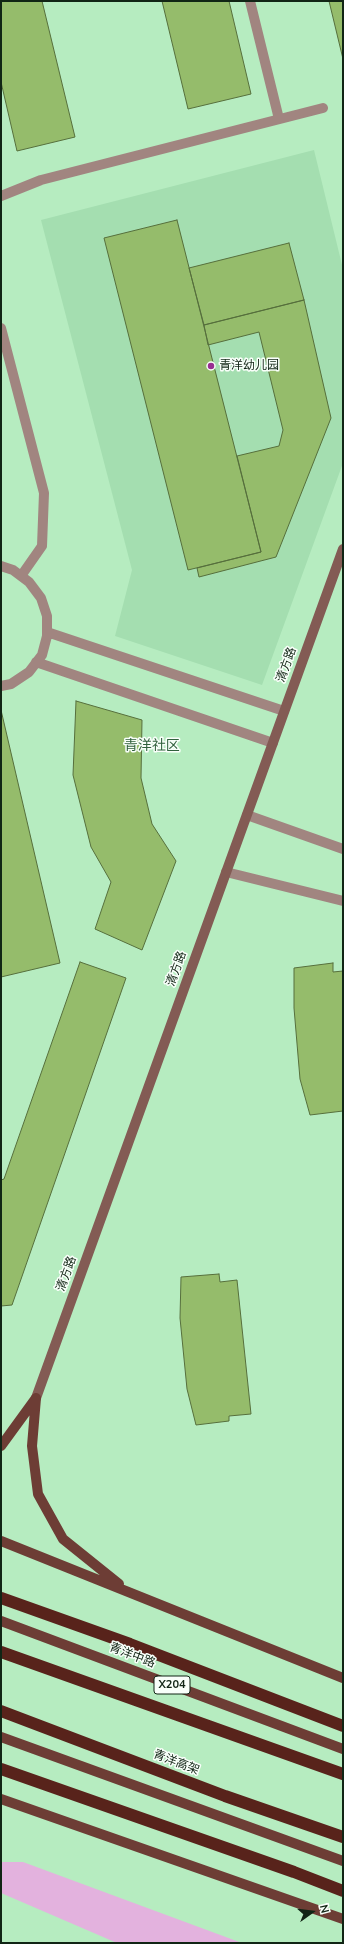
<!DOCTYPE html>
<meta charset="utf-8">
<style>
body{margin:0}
#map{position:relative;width:344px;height:1944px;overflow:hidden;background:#b6ecc0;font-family:"Nunito Sans",sans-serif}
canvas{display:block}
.frame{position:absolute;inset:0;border:2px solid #112515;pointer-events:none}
.north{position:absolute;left:292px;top:1892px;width:40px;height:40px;-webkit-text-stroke:3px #f9fffa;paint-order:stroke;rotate:76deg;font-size:11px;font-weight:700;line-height:16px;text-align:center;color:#112515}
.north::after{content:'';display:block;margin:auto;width:14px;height:18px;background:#112515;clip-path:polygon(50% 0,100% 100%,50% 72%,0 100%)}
</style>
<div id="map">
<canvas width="344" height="1944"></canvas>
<div class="frame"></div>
<div class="north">N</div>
</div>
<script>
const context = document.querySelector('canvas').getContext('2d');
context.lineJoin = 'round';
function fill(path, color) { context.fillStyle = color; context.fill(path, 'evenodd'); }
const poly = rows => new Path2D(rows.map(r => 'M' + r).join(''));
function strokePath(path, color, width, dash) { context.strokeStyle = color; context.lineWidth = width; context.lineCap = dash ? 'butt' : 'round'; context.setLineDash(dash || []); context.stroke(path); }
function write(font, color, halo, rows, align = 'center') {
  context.font = font + ' "Nunito Sans","Noto Sans SC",sans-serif'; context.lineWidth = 3; context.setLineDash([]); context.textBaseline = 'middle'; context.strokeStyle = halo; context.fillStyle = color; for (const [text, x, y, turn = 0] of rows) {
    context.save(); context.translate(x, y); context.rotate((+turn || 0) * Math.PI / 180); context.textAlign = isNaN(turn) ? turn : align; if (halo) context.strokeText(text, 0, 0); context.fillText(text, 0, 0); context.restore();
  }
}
fill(poly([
 [314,150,343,269,343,463,262,685,115,636,132,570,41,220]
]), '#a4deb0');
fill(poly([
 [1,1862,23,1862,242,1943,117,1943,1,1893]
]), '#e3b2de');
const building = poly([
 [1,1,42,1,75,137,17,151,1,82,1,1],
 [162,1,229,1,251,94,188,109,162,1],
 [329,1,343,1,343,59,329,1],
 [177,220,261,552,188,570,104,238,177,220],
 [289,243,304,300,204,325,189,268,289,243],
 [304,300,331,418,276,557,199,577,197,568,261,552,237,456,279,446,283,430,259,332,208,345,204,325,304,300],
 [76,701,142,720,141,778,152,824,176,861,142,950,95,929,111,882,91,847,73,775,76,701],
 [1,710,60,963,1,977,1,710],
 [80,962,126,978,12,1305,1,1306,1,1180,4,1179,80,962],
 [333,963,333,972,343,971,343,1111,310,1115,300,1079,294,1008,294,968,333,963],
 [219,1274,220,1282,237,1280,251,1414,229,1416,229,1421,196,1425,187,1389,180,1318,181,1277,219,1274]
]);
fill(building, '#95bc6b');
strokePath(building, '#566f3c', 1);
strokePath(poly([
 [250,1,279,119],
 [1,196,41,180,323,108],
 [1,328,44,493,42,546,21,576],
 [1,566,13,570,29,582,41,598,47,616,47,636,42,655,29,672,11,684,1,686],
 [47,632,284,711],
 [36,662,273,743],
 [247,815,343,849],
 [226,872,343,901]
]), '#a18580', 10);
strokePath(poly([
 [36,1398,343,549]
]), '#835b54', 10);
strokePath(poly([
 [36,1398,32,1446,38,1494,63,1539,119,1584],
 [1,1446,36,1398],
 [1,1541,343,1678],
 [1,1621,343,1749],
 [1,1737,343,1861],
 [1,1799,343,1919]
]), '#6d3d35', 10);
strokePath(poly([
 [1,1598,130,1644,343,1726],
 [1,1652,343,1774],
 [1,1711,225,1796,343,1837],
 [1,1769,294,1872,343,1891]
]), '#58231b', 12);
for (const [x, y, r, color] of [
 [211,366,4,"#972e91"]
]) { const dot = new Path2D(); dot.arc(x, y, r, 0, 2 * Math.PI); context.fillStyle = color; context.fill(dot); strokePath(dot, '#f9fffa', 1.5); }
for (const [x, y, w] of [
 [172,1685,36]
]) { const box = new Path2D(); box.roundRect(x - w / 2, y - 9, w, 18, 3); context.fillStyle = '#f9fffa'; context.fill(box); strokePath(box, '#112515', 1); }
write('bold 11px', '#112515', null, [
 ["X204",172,1685]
]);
write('12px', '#112515', '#f9fffa', [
 ["青洋幼儿园",219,366]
], 'left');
write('12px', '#112515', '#f9fffa', [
 ["清方路",287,665,-70],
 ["清方路",177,969,-70],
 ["清方路",67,1274,-70],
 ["青洋中路",132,1656,21],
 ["青洋高架",176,1763,21]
]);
write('14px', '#30613c', '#f9fffa', [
 ["青洋社区",152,747]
]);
</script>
